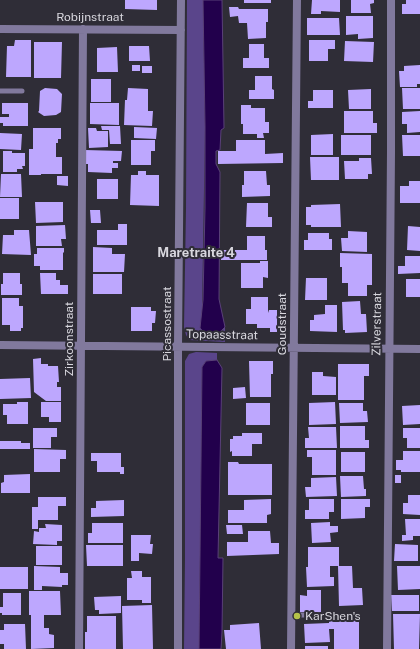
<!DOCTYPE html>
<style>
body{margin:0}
canvas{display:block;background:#2f2d37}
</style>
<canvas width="420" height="649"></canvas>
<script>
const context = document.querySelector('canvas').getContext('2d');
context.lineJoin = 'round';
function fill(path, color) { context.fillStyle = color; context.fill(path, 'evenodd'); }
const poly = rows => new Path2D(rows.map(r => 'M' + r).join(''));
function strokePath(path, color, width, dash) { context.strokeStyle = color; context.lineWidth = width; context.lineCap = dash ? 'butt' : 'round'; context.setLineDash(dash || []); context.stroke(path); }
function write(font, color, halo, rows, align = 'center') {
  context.font = font + ' "Public Sans",sans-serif'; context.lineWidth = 4; context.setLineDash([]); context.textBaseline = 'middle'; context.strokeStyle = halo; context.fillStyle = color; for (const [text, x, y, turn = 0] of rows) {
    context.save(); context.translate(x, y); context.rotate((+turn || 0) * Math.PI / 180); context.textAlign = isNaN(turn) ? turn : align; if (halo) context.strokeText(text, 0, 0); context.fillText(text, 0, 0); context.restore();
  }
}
fill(poly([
 [187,0,203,0,205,126,202,313,221,332,225,327,225,342,189,340,186,335,184,327,186,209],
 [196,352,217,353,217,360,206,361,202,367,199,649,184,649,185,559,185,361,189,354]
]), '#5a458b');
const water = poly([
 [203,0,222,0,224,128,221,130,220,150,216,151,216,164,220,172,219,299,225,327,216,336,207,336,200,328,203,300,205,208,205,126,203,0],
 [217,360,222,368,218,558,223,558,222,632,221,649,199,649,202,367,206,361,217,360]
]);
fill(water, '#22004c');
strokePath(water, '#594078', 1);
fill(poly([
 [125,0,157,0,157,10,125,9],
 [244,0,271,0,271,3,244,3],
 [312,0,340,0,340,12,321,11,321,14,311,14],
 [351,0,374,0,374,3,370,4,371,13,351,13],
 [406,0,420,0,420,14,402,14,402,4,406,4],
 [229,7,238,7,239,9,268,9,268,22,266,22,266,38,248,39,247,23,239,23,238,16,230,17],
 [346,16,373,16,373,38,358,39,358,34,346,35],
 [307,18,339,18,340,35,307,35],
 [15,40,31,40,31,77,6,77,7,46,14,46],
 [309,40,335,40,335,49,328,49,328,61,309,61],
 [345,41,374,42,373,62,344,61],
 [34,42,62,42,61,78,34,78],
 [249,44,264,44,264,58,269,58,269,68,243,68,243,58,249,58],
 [129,46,149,46,150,61,129,61],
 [117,47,118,72,97,72,97,48],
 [132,65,140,65,140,71,132,71],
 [420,65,420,84,417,84,417,87,400,87,399,71,404,71,404,66],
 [142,66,152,66,152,73,142,73],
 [255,76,272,76,272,89,274,90,274,99,249,99,249,90,255,90],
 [91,79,111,79,111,102,91,102],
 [45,88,57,89,62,94,61,112,56,115,44,116,38,112,39,111,40,91],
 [128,88,148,89,148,111,153,111,152,126,124,125,125,100,127,100],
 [402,88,420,88,420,109,403,109],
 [371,89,371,109,349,109,348,90],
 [313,90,333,90,333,108,308,108,308,101,313,101],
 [2,103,28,103,28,126,3,126,3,123,0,123,0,117,9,117,9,114,2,114],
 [90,103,119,103,119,125,90,124],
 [241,105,251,105,251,108,265,108,265,122,269,122,269,133,263,133,264,138,257,138,257,134,243,134,243,124,241,124],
 [344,111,373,111,373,123,377,123,377,133,344,133],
 [420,111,420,132,407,133,407,124,402,124,402,112],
 [101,126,120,126,121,144,110,144,109,130,102,130],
 [134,127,157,128,156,139,134,138],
 [33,128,61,128,61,139,58,139,58,143,56,143,56,157,62,157,62,174,41,174,41,175,29,175,29,149,33,149],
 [88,128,96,128,97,131,108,131,108,147,89,148],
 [0,133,22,134,21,150,0,149],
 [333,134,333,155,311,155,311,135],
 [341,135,371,135,371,155,341,155],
 [402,135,420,135,420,156,403,156],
 [131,140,155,140,155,151,151,151,151,165,131,165],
 [236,140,265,140,265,154,283,153,283,163,218,164,218,151,236,151],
 [85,150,122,151,121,161,113,161,113,163,118,163,118,168,112,168,112,173,88,172,88,164,85,164],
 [3,151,12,151,12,153,25,153,25,166,22,166,23,169,17,169,17,172,3,172],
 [310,157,339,157,339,180,311,180],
 [359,158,371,158,372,174,368,174,368,179,345,179,344,161,359,161],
 [138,171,146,171,146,175,159,175,159,206,130,205,131,175,138,175],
 [244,171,266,171,267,185,270,185,270,196,242,197,242,185,244,185],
 [1,174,21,174,22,197,0,197],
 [57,176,68,176,68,186,57,185],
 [97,179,118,179,118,199,97,199],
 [409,181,420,181,420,203,400,203,400,186,409,186],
 [0,198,19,198,19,219,0,219],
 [35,202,63,202,63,222,36,223],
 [247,203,268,203,268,217,272,217,272,227,246,227],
 [340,204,341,227,311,227,311,225,306,225,306,207,311,207,311,205],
 [90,210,100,210,101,223,91,223],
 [118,224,127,224,127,245,97,245,97,230,118,230],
 [65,225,66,239,61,239,62,246,36,246,36,226],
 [408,226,420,227,420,251,407,250],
 [14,230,29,230,31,255,2,254,3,235,14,235],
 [348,231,367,232,367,252,342,251,341,238,348,238],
 [308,233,329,233,329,239,332,239,332,250,304,250,304,240,308,240],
 [247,236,265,236,265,250,267,250,267,260,221,260,221,250,247,250],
 [93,247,112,248,112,254,125,254,124,272,93,272],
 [37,248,64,248,64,252,63,253,63,270,40,270,40,266,34,266,34,254,37,254],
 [340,253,372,254,372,285,367,285,367,296,348,296,348,283,342,283,342,267,340,267],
 [405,256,420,256,420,273,398,274,398,266,405,266],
 [260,261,268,261,268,278,263,277,263,288,241,288,241,263,260,263],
 [3,273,20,273,20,284,22,284,22,295,1,295,1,284,3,284],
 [40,273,56,273,56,280,60,280,60,285,68,285,68,294,41,294],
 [93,274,122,274,122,294,93,294],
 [306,278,327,278,327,300,305,300],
 [406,279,420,279,420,297,406,297],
 [251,297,268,297,268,313,269,310,277,310,277,332,270,332,270,328,257,328,257,324,246,324,246,309,251,309],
 [2,298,19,298,19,306,23,306,23,328,21,328,21,331,10,331,10,325,2,325],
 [360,301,361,314,366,314,367,332,345,333,345,330,343,330,342,302],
 [325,305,337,305,337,332,310,331,310,320,314,320,314,315,325,314],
 [131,307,151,307,151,311,156,311,155,323,152,323,152,331,131,331],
 [41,358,41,364,48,364,48,366,58,366,59,382,57,382,57,387,61,387,61,401,46,401,34,392,33,359],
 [249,361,273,361,273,374,271,374,271,397,250,397],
 [338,364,369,364,369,376,364,376,364,400,338,400],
 [312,372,323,372,323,376,336,377,336,395,312,395],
 [30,378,31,398,0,399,0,379],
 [245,387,246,398,233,399,233,388],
 [17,402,28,402,28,424,7,424,7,415,3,415,3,404,17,404],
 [41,402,61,402,61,422,49,422,49,417,41,417],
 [335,402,336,424,309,425,309,403],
 [246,403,270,403,270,425,246,425],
 [339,403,363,403,363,411,367,411,368,422,340,423],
 [420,405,420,424,403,425,402,406],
 [340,426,365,426,365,440,369,440,369,448,340,448],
 [308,427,336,427,337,448,305,448,305,438,309,438],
 [33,428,57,428,57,437,51,437,51,448,33,448],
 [403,428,420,428,420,448,407,448,407,438,403,438],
 [242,433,262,433,262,444,252,444,252,456,232,456,232,451,230,452,230,439,233,439,233,436,242,436],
 [0,441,21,441,21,443,30,443,30,449,0,449],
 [34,449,66,450,66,459,60,459,60,472,34,472],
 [307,450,336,450,336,475,312,475,312,457,307,457],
 [403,451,420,451,420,472,401,472,401,470,396,470,396,460,403,460],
 [341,452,365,452,365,472,341,472],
 [91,453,121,453,121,467,124,467,124,474,120,474,120,472,97,472,97,461,91,461],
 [228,462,238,462,239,464,272,464,272,495,228,495],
 [30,474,30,493,1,493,1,483,4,482,4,475],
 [395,475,401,475,401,483,395,483],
 [340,476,363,476,364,489,366,489,366,496,341,497],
 [336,477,337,496,306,497,305,487,311,487,311,478],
 [408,495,420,495,420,515,403,514,403,503,408,503],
 [38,497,66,497,66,506,58,506,58,520,38,520,38,529,32,529,32,507,38,507],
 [271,499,271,514,267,515,267,523,228,523,228,510,244,510,244,500],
 [309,499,334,499,334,512,329,512,329,519,305,519,305,510,309,510],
 [341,499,370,499,370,507,365,507,365,518,341,519],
 [124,500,124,516,91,517,91,508,96,508,96,501],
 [405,519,420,519,420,536,413,536,413,540,402,541,402,535,406,535],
 [330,522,330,526,338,526,338,532,330,533,331,542,312,543,311,523],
 [92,523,123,523,123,543,88,543,88,533,92,533],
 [45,524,62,525,62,541,57,541,57,545,33,544,34,531,39,532,39,528,46,528],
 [226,525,242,525,243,534,227,534],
 [248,531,270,531,271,543,279,543,279,554,227,556,227,542,248,542],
 [131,535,151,535,150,544,153,544,152,554,139,553,139,561,131,561],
 [395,544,418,545,418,561,394,561],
 [86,545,123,545,123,566,87,566],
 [36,546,62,546,62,565,36,565],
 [308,547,339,547,339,566,352,566,353,588,362,588,363,605,339,606,338,566,330,566,330,577,334,577,334,586,307,587,306,567,317,567,308,567],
 [34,566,60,567,60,573,68,573,68,585,62,585,62,587,42,586,42,590,34,590],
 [397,566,420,566,420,589,398,590],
 [0,567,28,567,28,589,0,589],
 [131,571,142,571,142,577,151,577,151,603,142,603,142,600,127,600,127,578,132,578],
 [307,590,321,590,321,612,300,612,300,595,307,596],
 [29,591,60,591,61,615,44,615,44,628,49,628,49,634,54,635,54,648,31,649,31,615,29,615],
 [3,593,21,593,21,615,2,615,2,613,0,613,0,607,3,607],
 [391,595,419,595,419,611,392,611],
 [121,596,121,613,99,614,99,610,95,610,94,597],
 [152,605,153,649,123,649,122,606],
 [393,614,420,614,419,649,394,649],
 [329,615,359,615,359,649,334,649,334,629,329,629,330,642,305,643,304,624,329,623],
 [87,616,116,616,116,649,85,649,85,632,87,632],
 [259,623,261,649,226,649,224,630,230,630,230,625],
 [4,624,25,624,26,649,4,649,4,644,0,644,0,630,4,630],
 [305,646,328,646,328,649,305,649]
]), '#bda7fe');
strokePath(poly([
 [0,91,22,91],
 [292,615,327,615]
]), '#81799d', 5);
strokePath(poly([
 [0,29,181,30],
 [0,345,420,349],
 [79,649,83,29],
 [178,649,178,346,181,0],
 [291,649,297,0],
 [387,649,391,152,391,0]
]), '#81799d', 8);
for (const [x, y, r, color] of [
 [297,616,4,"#b5c249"]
]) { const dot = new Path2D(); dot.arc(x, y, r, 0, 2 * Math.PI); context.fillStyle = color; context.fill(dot); strokePath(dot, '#2f2d37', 1.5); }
write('12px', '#d8d7de', '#2f2d37', [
 ["Robijnstraat",90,17],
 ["Picassostraat",167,324,-90],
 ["Goudstraat",282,324,-90],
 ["Zilverstraat",377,324,-89],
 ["Topaasstraat",222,335,1],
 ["Zirkoonstraat",69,339,-90]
]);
write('12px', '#d8d7de', '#2f2d37', [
 ["KarShen's",305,616]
], 'left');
write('bold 13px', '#d8d7de', '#2f2d37', [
 ["Maretraite 4",196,253]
]);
</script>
